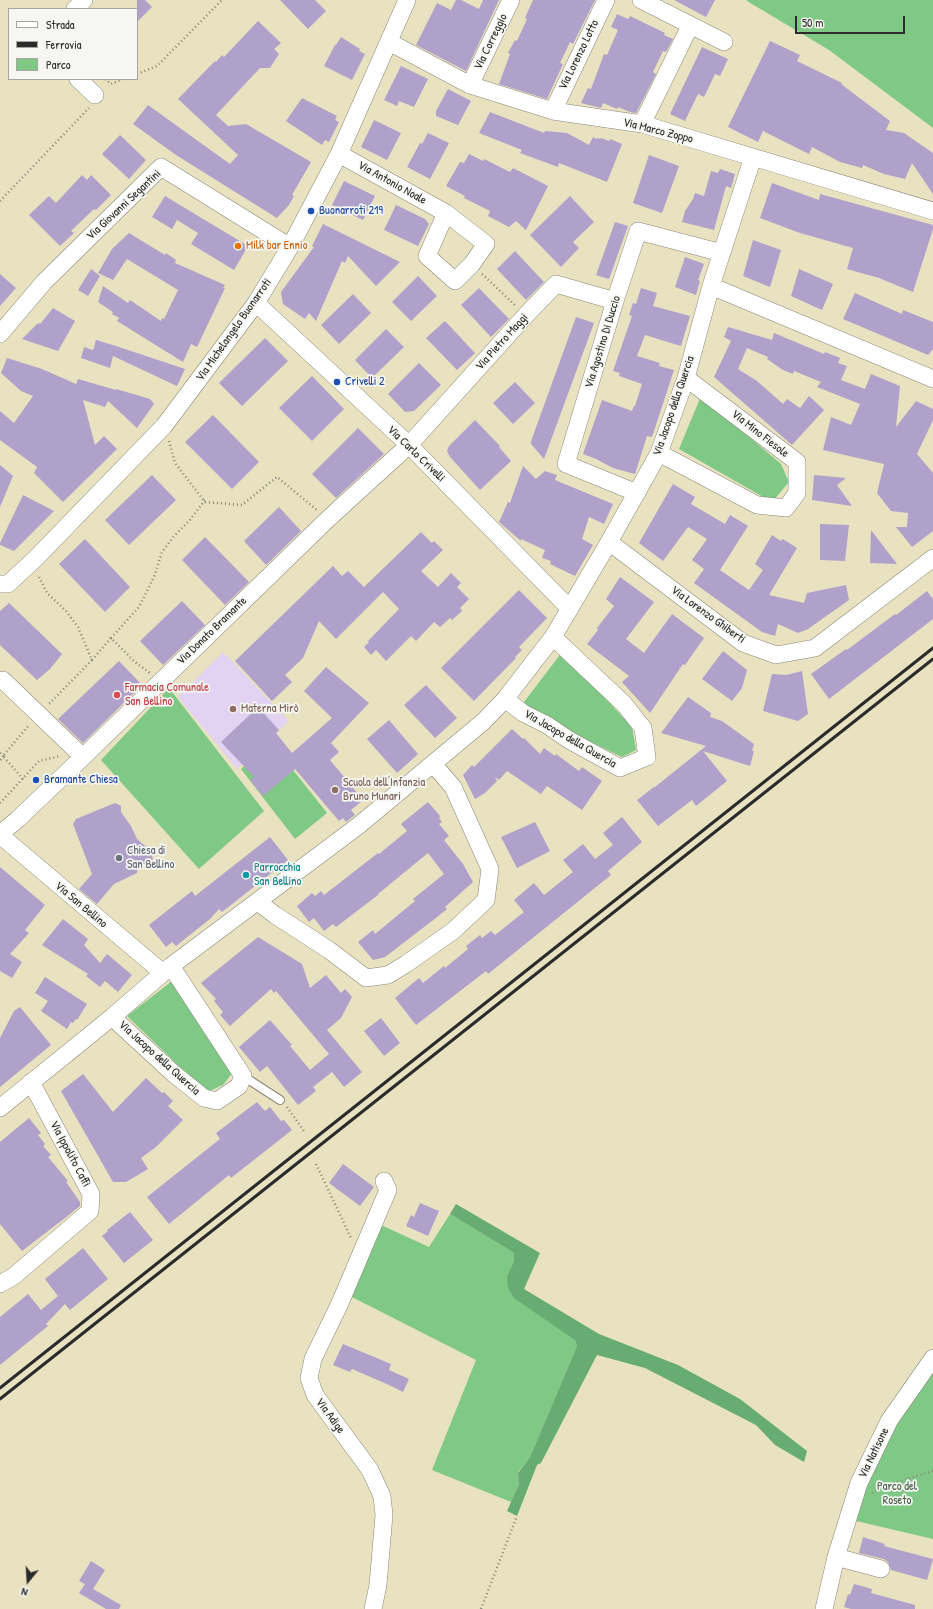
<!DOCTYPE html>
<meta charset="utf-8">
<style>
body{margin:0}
#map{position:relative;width:933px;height:1609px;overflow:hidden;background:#e8e2c0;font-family:"Patrick Hand",sans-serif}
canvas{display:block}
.legend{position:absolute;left:8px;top:8px;width:130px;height:72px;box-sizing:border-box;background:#f6f6f2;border:1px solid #a5a5a2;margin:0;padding:5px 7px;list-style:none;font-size:12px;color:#2b2b2b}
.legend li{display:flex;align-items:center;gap:8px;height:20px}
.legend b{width:20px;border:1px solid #a5a5a2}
.north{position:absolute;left:8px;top:1561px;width:40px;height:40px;-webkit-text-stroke:3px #f6f6f2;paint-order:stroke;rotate:198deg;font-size:11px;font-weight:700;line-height:16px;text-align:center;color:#2b2b2b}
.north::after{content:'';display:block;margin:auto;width:14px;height:18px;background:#2b2b2b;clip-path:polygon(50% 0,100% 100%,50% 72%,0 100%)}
.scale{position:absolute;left:795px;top:16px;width:110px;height:18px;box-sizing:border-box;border:2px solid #2b2b2b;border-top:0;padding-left:5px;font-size:12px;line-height:14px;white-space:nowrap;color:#2b2b2b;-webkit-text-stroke:3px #f6f6f2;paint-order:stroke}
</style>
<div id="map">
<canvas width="933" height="1609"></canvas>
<ul class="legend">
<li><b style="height:5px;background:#fff"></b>Strada</li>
<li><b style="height:5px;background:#2b2b2b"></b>Ferrovia</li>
<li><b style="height:11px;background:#7fc885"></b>Parco</li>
</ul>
<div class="north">N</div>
<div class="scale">50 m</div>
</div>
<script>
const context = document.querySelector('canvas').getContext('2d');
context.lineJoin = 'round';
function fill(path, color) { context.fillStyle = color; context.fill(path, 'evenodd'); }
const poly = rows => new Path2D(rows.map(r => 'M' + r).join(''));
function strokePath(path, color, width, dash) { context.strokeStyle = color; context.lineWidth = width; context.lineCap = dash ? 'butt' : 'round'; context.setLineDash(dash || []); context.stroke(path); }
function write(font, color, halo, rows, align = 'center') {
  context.font = font + ' "Patrick Hand",sans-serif'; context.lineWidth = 3.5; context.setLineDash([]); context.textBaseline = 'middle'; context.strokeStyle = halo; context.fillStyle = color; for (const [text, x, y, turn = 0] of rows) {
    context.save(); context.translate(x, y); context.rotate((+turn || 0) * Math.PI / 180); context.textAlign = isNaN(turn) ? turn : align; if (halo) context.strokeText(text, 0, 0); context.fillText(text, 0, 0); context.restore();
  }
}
fill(poly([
 [223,652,289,721,237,769,178,697]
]), '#e3d3f2');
fill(poly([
 [747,0,933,0,933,128,829,50,747,1],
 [701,396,781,464,789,482,772,502,679,449],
 [562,652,632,727,636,750,622,757,562,728,521,706],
 [169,688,264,811,199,869,101,760],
 [271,742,327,813,295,839,241,769],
 [172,981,233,1072,223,1085,207,1092,180,1067,127,1016],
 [450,1214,514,1253,514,1261,507,1276,575,1340,577,1346,530,1457,518,1472,519,1484,511,1502,432,1470,476,1360,344,1293,381,1225,429,1247],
 [933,1364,933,1539,852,1520,893,1422]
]), '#7fc885');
fill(poly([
 [456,1204,540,1253,524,1289,599,1334,678,1365,740,1399,807,1451,804,1462,775,1445,756,1425,645,1368,597,1355,541,1463,537,1465,517,1516,507,1511,519,1484,518,1473,530,1457,577,1346,575,1340,514,1298,508,1288,507,1276,514,1261,514,1253,450,1214]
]), '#67ac72');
fill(poly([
 [137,0,145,0,152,7,137,22],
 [280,0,315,0,326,11,308,29],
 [456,0,461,0,479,9,483,0,499,0,466,71,416,45,437,3,451,10],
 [533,0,595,0,573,44,570,42,560,63,563,64,547,99,499,84,510,54,508,53,515,40,517,41,527,19,525,18],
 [674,0,715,0,706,17],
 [617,14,628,19,630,16,665,33,664,35,673,39,666,52,663,51,653,72,656,74,636,113,630,112,618,107,617,109,603,103,601,108,581,103,588,88,591,89,604,54,607,55,618,30,611,27],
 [258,21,281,43,274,49,279,54,270,68,260,68,216,115,228,126,246,124,311,162,292,195,294,196,289,205,277,218,176,155,133,124,148,105,230,164,238,155,178,99,215,61,216,62,222,55,224,57],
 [341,37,360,49,359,51,365,54,352,80,324,66,335,45,336,45],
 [770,41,800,55,797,61,842,83,841,84,890,121,886,130,904,133,933,153,933,194,912,163,905,179,884,174,863,165,862,168,840,162,812,147,809,154,763,131,758,142,728,127],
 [702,47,728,59,720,76,715,74,704,97,698,94,685,121,670,114],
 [401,66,428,79,414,107,399,101,397,106,384,100],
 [448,89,471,101,458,125,436,116,436,111],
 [302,98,337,116,335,120,339,122,329,142,325,140,322,145,286,121],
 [490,112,544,133,545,131,567,133,589,145,593,137,596,139,597,138,600,139,601,138,609,141,610,139,622,144,607,182,559,163,558,167,520,153,522,150,479,133],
 [374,120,401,133,387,160,361,147],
 [428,133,449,143,430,179,407,167,420,143,422,144],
 [120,135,146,160,129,179,102,154],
 [469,154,483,161,484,159,510,172,513,168,548,186,526,230,516,221,509,227,488,216,490,211,464,198,465,196,446,186,460,162,464,163],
 [649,155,679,166,662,213,633,203],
 [720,169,735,174,731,188,726,186,714,230,682,222,685,211,693,199,695,193,704,196,711,171,718,173],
 [82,175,87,180,91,175,111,195,96,210,94,209,71,231,74,233,60,246,29,215,49,196,56,203],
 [344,181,375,196,363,220,332,205],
 [772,183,819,200,820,194,933,225,933,229,913,292,879,278,847,269,853,248,800,233,760,218],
 [165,196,248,246,234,270,191,244,198,233,177,220,172,229,152,217],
 [570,196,594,222,573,242,579,248,561,267,530,235],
 [396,205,425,219,429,224,418,246,384,230],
 [615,222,628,226,609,279,596,275],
 [323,224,400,262,376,286,348,256,345,263,342,261,316,321,309,313,305,319,283,304,281,292,314,247,312,246],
 [129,233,165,255,166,253,176,260,175,263,225,285,223,288,225,288,197,347,191,344,183,362,117,321,119,318,112,314,113,312,98,302,103,286,128,303,130,300,161,321,162,318,164,319,178,290,127,259,113,280,98,273,112,249],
 [753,240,781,250,770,287,743,276],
 [515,251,544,282,526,300,497,269],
 [685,257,704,264,698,280,700,281,696,295,675,287],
 [91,269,100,276,88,296,78,290],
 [799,269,833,284,822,310,791,296],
 [0,274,16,288,0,306],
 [418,276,437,296,411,321,392,302],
 [479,288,509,319,491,337,461,305],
 [641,288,657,293,653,306,690,316,681,346,645,335,637,356,660,363,659,366,674,370,652,437,647,436,635,474,613,468,596,459,583,454,602,400,632,411,634,406,635,406,642,384,619,376,620,373,613,371,632,316,629,315,633,303,636,304],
 [855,293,902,314,903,310,933,322,933,349,928,355,843,319],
 [353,294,371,313,339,344,321,325],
 [53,308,75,321,58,351,22,339,38,323,40,324],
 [576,317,594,323,544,459,531,444,532,441,530,444],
 [445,321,475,353,457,370,426,338],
 [728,327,772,340,774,333,824,354,825,352,840,358,838,363,847,366,841,380,865,389,871,374,900,386,896,427,916,401,933,409,933,420,917,454,933,473,933,531,912,547,896,527,907,527,908,513,891,511,877,493,884,464,823,450,831,417,851,425,860,404,817,387,821,382,794,371,793,374,783,370,767,359,768,357,747,348,738,369,757,381,783,404,787,399,800,408,809,396,824,410,792,445,714,377,731,341,724,337],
 [386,329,404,347,372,378,355,360],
 [265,338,288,361,242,406,219,383],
 [96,340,116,346,185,369,177,386,113,356,110,368,81,358,84,347,93,350],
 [7,358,42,369,76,384,78,379,116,390,116,389,150,399,154,404,137,428,108,401,105,407,83,400,95,445,104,436,117,449,63,502,34,473,37,467,0,440,0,411,14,423,33,396,21,391,1,373],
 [419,363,441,385,414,411,405,412,388,394],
 [312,376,344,409,312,441,279,408],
 [515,382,535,403,513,424,493,403],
 [213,415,259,462,232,489,185,442],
 [475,420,500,446,499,447,511,461,480,490,450,457,447,451,449,446],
 [358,428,384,454,336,498,312,474],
 [0,465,13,476,0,507],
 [523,466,536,479,545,471,557,475,555,480,613,504,604,524,589,517,582,539,593,545,575,576,550,564,551,561,542,558,545,550,521,539,521,541,499,522,508,502,510,503],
 [152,475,176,500,129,545,105,520],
 [814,475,846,478,837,485,852,506,812,500],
 [673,484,695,497,691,504,725,524,730,515,748,526,720,570,749,590,763,570,755,564,772,535,781,541,783,539,797,548,769,595,804,603,807,593,846,585,849,600,808,629,798,633,778,624,775,636,762,632,694,583,704,569,692,560,707,539,688,527,663,561,639,543],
 [23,495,54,511,14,551,0,545,0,543],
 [279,507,301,531,266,565,244,541],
 [820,524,849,525,845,561,820,560],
 [871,530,897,564,870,563],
 [421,532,432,543,434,541,443,550,421,571,438,587,451,573,461,583,457,587,469,599,460,608,462,611,452,620,450,618,440,627,434,622,416,641,411,636,386,661,376,650,371,655,364,647,369,642,368,641,399,609,383,592,336,639,319,621,303,658,285,675,292,682,272,701,235,661,333,566,342,576,348,571,364,587],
 [205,537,249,582,225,605,182,560],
 [85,539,130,587,105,612,59,564],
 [620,577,654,602,626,639,644,653,672,614,704,638,685,665,683,664,650,713,622,682,629,676,587,644,598,630,597,628,614,606,606,599],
 [519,590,547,618,519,647,522,650,515,657,516,658,474,701,441,668],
 [927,591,933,599,933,619,829,699,811,674,846,649,847,650,895,614,896,615],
 [182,601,205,625,163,665,140,641],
 [9,603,62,654,50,669,37,680,0,645,0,611],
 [723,651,747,670,742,688,732,701,702,679],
 [119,661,142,685,83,743,58,719],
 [326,667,369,703,331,743,339,752,330,760,363,800,351,810,355,815,346,822,343,818,339,821,295,769,263,796,250,780,254,777,221,742,258,707,279,730,276,733,292,753,332,718,304,691],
 [802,671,808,714,798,721,763,711,772,674,786,675],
 [426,685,457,718,435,738,404,705],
 [688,697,711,713,710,717,722,721,754,744,752,751,754,751,750,766,703,751,727,781,696,806,692,800,658,826,637,800,654,787,655,787,706,746,661,733],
 [389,720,418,754,397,773,367,739],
 [512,729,523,739,524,738,540,754,544,748,555,756,556,754,579,771,582,767,602,781,582,810,547,786,541,794,507,771,499,780,495,777,497,781,485,793,475,799,463,775,472,765,474,767],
 [428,802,440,816,439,818,442,822,439,824,449,836,444,840,463,864,473,882,445,907,447,909,432,921,385,957,373,960,358,942,373,930,375,934,415,901,413,899,444,874,428,853,378,894,378,895,336,927,333,924,324,931,314,918,309,922,297,906,312,893,315,896,321,891,324,895,378,853,379,854,407,831,401,824],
 [115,803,121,806,121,812,131,826,137,839,152,852,153,864,138,864,137,873,114,884,97,904,79,889,92,874,73,824,76,819],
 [622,817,642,842,608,871,611,875,488,974,486,971,416,1025,395,998,419,978,423,983,444,966,445,968,468,949,466,946,480,935,482,938,491,931,495,935,524,912,514,900,534,883,544,895,573,872,563,860,583,844,595,859,613,845,603,833],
 [535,822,550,851,517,868,501,837],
 [270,837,288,860,222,912,219,909,210,919,176,946,172,942,166,947,149,925,192,891,195,896],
 [0,867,45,905,25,930,29,933,10,954,22,962,12,978,0,971],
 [63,919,88,939,84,945,100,963,107,954,132,975,118,992,105,981,100,987,86,976,88,974,42,945],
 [258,937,302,964,310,988,326,975,341,993,345,989,352,997,341,1018,327,1030,362,1072,344,1087,332,1072,313,1087,316,1091,298,1105,267,1066,260,1072,239,1047,270,1020,292,1045,290,1046,310,1070,329,1054,276,991,274,993,271,989,230,1026,220,1015,223,1012,214,1001,216,999,201,983],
 [45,977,87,1004,77,1020,76,1019,73,1023,71,1022,67,1029,41,1011,48,1001,35,993],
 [20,1007,51,1045,0,1087,0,1038,14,1011],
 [381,1018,400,1043,384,1056,364,1031],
 [83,1074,113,1112,146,1078,162,1093,164,1092,173,1101,168,1106,183,1120,156,1147,141,1158,148,1169,126,1182,113,1182,61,1091],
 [257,1102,265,1111,270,1107,281,1121,284,1120,292,1130,231,1178,229,1175,169,1224,147,1197,220,1139,216,1133],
 [29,1118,41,1133,38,1135,45,1144,43,1146,51,1155,48,1157,68,1181,66,1182,80,1202,80,1206,65,1218,22,1251,0,1224,0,1142],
 [343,1164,374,1187,360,1206,329,1183],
 [420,1203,439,1211,428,1236,406,1226,411,1215,414,1217],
 [130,1212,153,1240,124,1263,102,1236,108,1231,107,1230],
 [83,1248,108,1279,70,1310,65,1304,46,1324,48,1326,0,1365,0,1317,28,1294,41,1310,58,1296,45,1279],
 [343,1344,391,1364,389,1370,409,1379,403,1392,389,1385,352,1369,350,1372,333,1365],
 [863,1537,885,1544,884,1546,933,1559,927,1580,891,1570,888,1562,884,1559,859,1553],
 [91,1561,105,1570,93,1589,121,1605,119,1609,106,1609,79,1593,85,1584,79,1581],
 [854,1584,872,1589,871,1593,915,1605,915,1609,851,1609,844,1607,848,1594,850,1595]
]), '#b0a1ca');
const service = poly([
 [243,1076,280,1100]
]);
const minor = poly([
 [641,0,724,42],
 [75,9,84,0],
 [389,42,470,85,553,111,642,124,933,211],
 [78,79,95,95],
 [470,85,511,0],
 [553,111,606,0],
 [642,124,690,26],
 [339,154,446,213,486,244,472,264,455,281,427,256,446,213],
 [711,286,933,379],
 [256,303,409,445,570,609],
 [0,334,44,282,161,167,290,247],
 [659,453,757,505,786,508,797,493,797,462,686,378],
 [637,493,566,464,615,301,638,231,722,253],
 [609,542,743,643,776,655,815,648,933,558],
 [0,584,8,584,35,559,164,426,256,303,290,247,339,154,407,0],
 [3,680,83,757],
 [505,699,523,713,547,725,569,740,620,768,647,757,643,728,624,704,553,637],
 [0,834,18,819,83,757,329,518,409,445,526,315,556,284,615,301],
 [0,835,163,973],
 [258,902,275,915,329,950,366,978,388,975,406,964,453,931,486,900,490,869,453,787,433,764],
 [112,1017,174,1074,204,1098,217,1101,239,1086,243,1076,171,966],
 [0,1108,112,1017,171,966,358,826,484,721,505,699,553,637,609,542,659,453,686,378,711,286,753,157],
 [0,1284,14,1276,90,1211,91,1194,31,1082],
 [836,1557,881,1569],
 [373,1609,378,1585,384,1515,382,1496,370,1470,315,1395,309,1378,313,1359,340,1303,388,1190,384,1181],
 [824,1609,836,1557,859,1483,889,1421,933,1358]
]);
strokePath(service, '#8a8676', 10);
strokePath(minor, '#8a8676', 18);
strokePath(poly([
 [137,74,157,66,222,0],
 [105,79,111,84,123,79],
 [0,201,89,108],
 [482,274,515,305],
 [169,441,175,463,205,502,242,505,277,477,317,510],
 [39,577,47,593,66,611,78,627,92,660,49,704],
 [111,638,139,607,154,577,162,552,174,536,190,520,205,500],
 [92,660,111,638,135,662,150,673],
 [0,753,3,756,0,761],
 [23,779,3,756,29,725],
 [0,803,39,761,60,756],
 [287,1107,304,1131],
 [316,1164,351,1238],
 [872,1493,882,1487,933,1471],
 [481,1609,517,1516]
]), '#8a8676', 2.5, [1, 3]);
strokePath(service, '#fff', 8);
strokePath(minor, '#fff', 17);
strokePath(poly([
 [0,1388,933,648],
 [0,1399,933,659]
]), '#2b2b2b', 3);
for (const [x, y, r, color] of [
 [311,211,4,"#1a4fb4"],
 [238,246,4,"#e8710a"],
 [337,382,4,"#1a4fb4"],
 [117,695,4,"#e0444e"],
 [233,709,4,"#8d6e63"],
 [36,780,4,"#1a4fb4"],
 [335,790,4,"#8d6e63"],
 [119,858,4,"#6b7280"],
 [246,875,4,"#0f9aa8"]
]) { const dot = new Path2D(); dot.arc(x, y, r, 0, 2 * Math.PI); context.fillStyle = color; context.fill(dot); strokePath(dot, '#f6f6f2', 1.5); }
write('12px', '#2b2b2b', '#f6f6f2', [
 ["Via Correggio",491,42,-64],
 ["Via Lorenzo Lotto",579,55,-64],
 ["Via Marco Zoppo",658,131,14],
 ["Via Antonio Noale",392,183,29],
 ["Via Giovanni Segantini",124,205,-43],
 ["Via Michelangelo Buonarroti",234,330,-55],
 ["Via Pietro Maggi",502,342,-48],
 ["Via Agostino Di Duccio",603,342,-73],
 ["Via Jacopo della Quercia",674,406,-71],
 ["Via Mino Fiesole",760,434,38],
 ["Via Carlo Crivelli",416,454,44],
 ["Via Lorenzo Ghiberti",708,615,36],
 ["Via Donato Bramante",212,631,-44],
 ["Via Jacopo della Quercia",570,739,30],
 ["Via San Bellino",81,905,40],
 ["Via Jacopo della Quercia",159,1058,42],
 ["Via Ippolito Caffi",70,1154,62],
 ["Via Adige",330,1416,54],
 ["Via Natisone",874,1453,-64]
]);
write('12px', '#164399', '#f6f6f2', [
 ["Buonarroti 219",319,211],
 ["Crivelli 2",345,382],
 ["Bramante Chiesa",44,780]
], 'left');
write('12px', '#c56008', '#f6f6f2', [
 ["Milk bar Ennio",246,246]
], 'left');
write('12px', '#be3a42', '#f6f6f2', [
 ["Farmacia Comunale",125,688],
 ["San Bellino",125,702]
], 'left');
write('12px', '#785e54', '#f6f6f2', [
 ["Materna Mirò",241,709],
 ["Scuola dell'Infanzia",343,783],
 ["Bruno Munari",343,797]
], 'left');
write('12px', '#5b616d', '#f6f6f2', [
 ["Chiesa di",127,851],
 ["San Bellino",127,865]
], 'left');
write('12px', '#0d838f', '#f6f6f2', [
 ["Parrocchia",254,868],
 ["San Bellino",254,882]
], 'left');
write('12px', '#445a46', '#f6f6f2', [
 ["Parco del",897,1487],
 ["Roseto",897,1501]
]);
</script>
